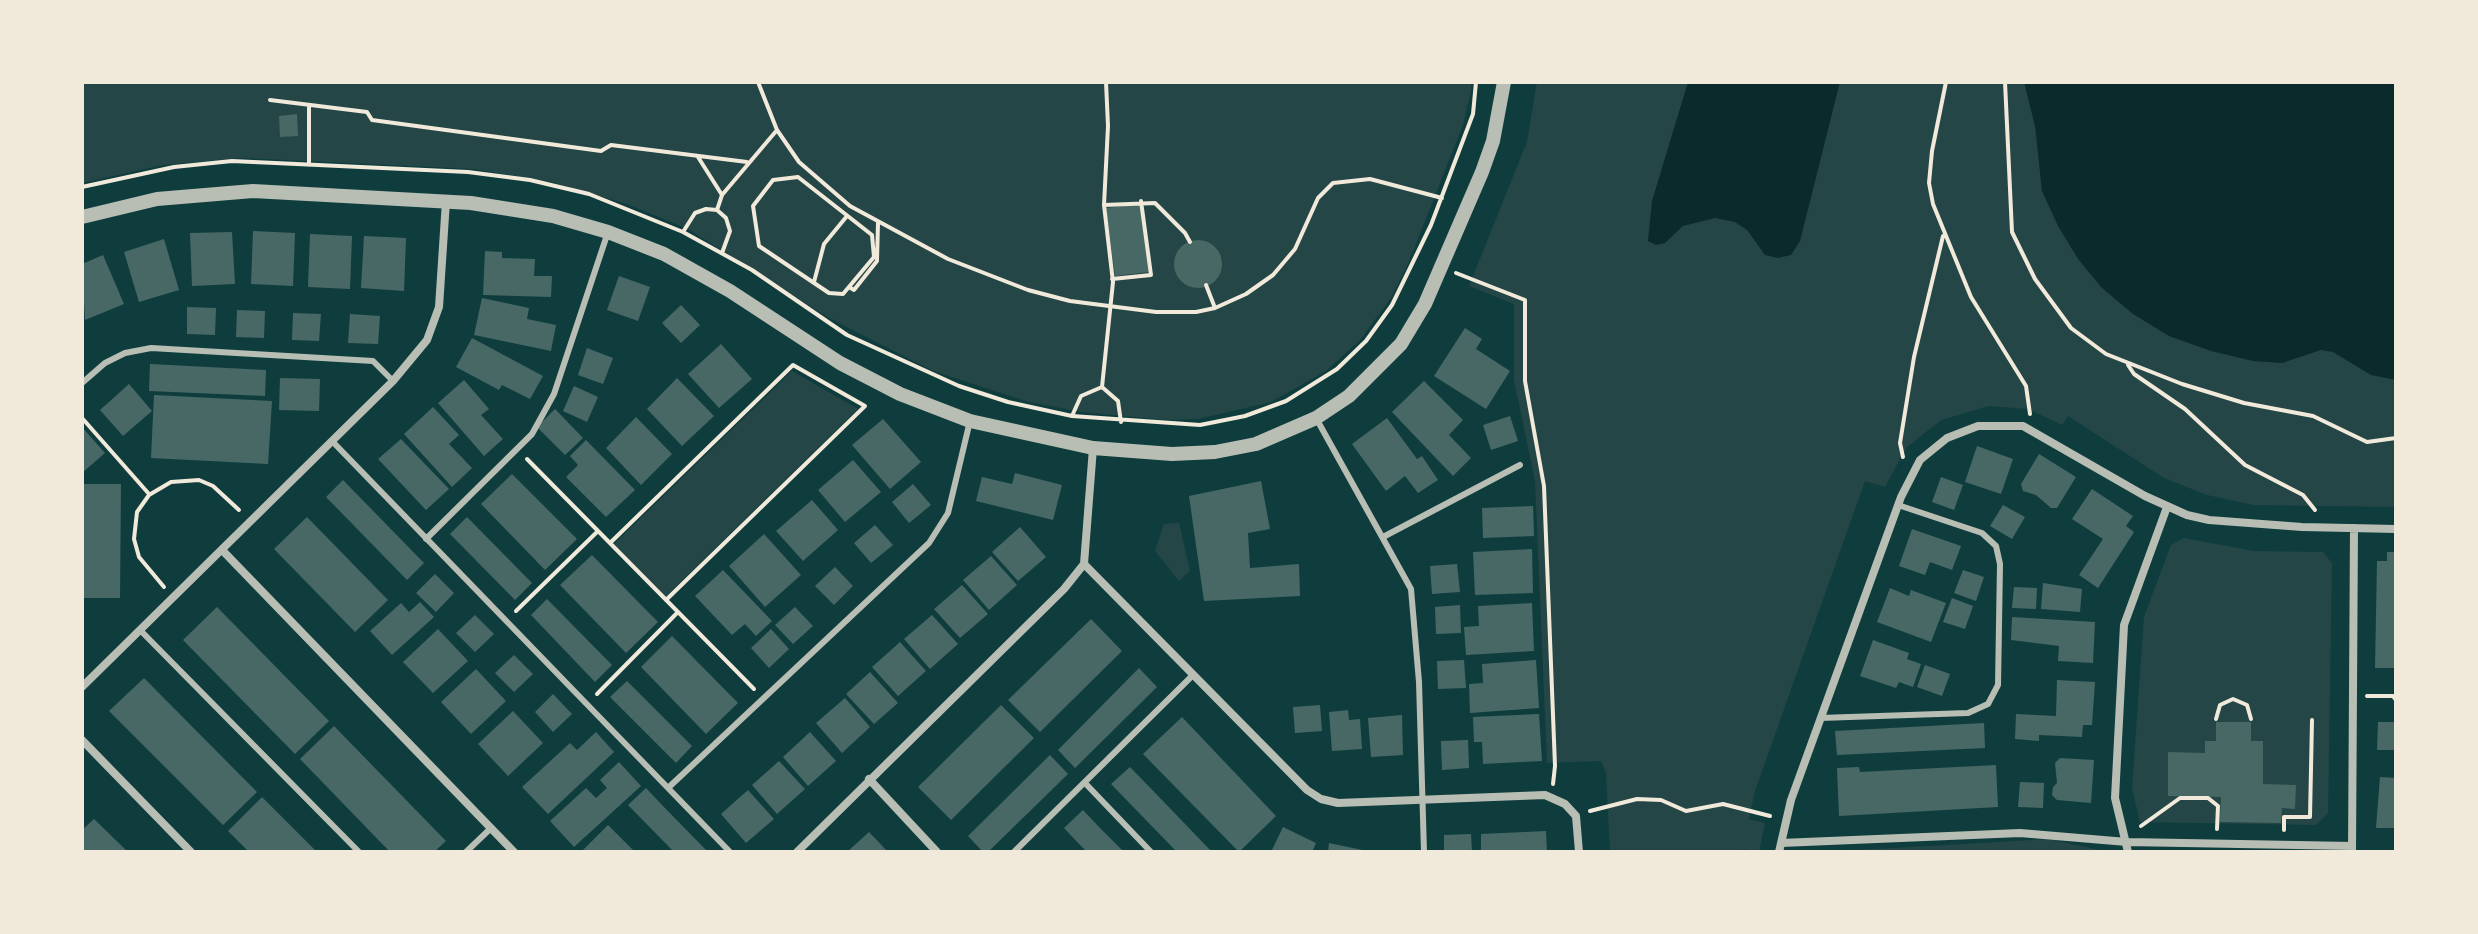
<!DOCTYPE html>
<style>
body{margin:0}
#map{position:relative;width:2478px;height:934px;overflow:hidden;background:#0f3d3e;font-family:"Open Sans",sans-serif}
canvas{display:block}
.frame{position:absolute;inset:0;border:84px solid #f1e9da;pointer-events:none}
</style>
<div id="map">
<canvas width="2478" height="934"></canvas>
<div class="frame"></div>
</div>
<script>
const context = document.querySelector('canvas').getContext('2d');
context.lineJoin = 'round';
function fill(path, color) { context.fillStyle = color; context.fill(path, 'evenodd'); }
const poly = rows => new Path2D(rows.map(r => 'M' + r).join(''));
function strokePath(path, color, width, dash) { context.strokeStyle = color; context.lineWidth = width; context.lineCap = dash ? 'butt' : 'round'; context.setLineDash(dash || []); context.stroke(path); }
fill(poly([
 [82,82,1471,82,1471,91,1463,125,1408,264,1391,298,1360,340,1326,371,1271,402,1198,419,1165,420,1082,412,1029,402,933,371,829,318,688,229,627,204,552,182,473,169,242,158,163,165,82,183],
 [1537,82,2396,82,2396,507,2253,505,2207,495,2164,478,2068,416,2062,425,2028,409,1989,406,1941,420,1906,448,1885,487,1865,481,1755,791,1749,819,1765,823,1759,852,1743,849,1742,852,1610,852,1606,773,1601,761,1547,763,1535,481,1514,380,1514,304,1469,286,1527,142],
 [792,371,858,409,665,597,614,544],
 [1179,523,1190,571,1179,581,1155,551,1164,524],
 [2184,538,2254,551,2323,552,2332,563,2328,813,2316,825,2140,822,2132,788,2144,617,2171,545],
 [2048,839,2109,852,1810,852,1913,847]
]), '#244646');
fill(poly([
 [1688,82,1840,82,1800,241,1791,255,1778,258,1765,255,1747,230,1735,222,1715,218,1683,226,1665,243,1656,245,1648,241,1652,201],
 [2024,82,2396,82,2396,380,2371,375,2333,352,2321,350,2282,363,2253,361,2211,351,2169,336,2133,314,2102,288,2078,259,2058,226,2042,191,2035,126]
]), '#0a2a2b');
fill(poly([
 [297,114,298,136,280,137,279,116],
 [1141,204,1149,272,1115,276,1106,208],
 [253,231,295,233,293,286,251,284],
 [232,232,235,284,192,286,190,233],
 [310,234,352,236,350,289,308,287],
 [364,236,406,238,404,291,361,288],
 [164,239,179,290,139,302,124,252],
 '1174 264a24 24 0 1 1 48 0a24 24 0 1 1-48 0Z',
 [485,251,502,252,502,258,535,259,534,276,552,276,551,297,483,295],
 [103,255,124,304,85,320,82,264],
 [619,276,650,287,638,321,607,310],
 [482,298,529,308,527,319,556,325,551,351,474,335],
 [681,305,700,325,681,343,662,323],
 [187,307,216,308,215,335,187,334],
 [237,310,265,311,264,338,236,337],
 [293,313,321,314,319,341,292,340],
 [350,314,380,316,378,344,348,343],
 [1465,328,1482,339,1476,349,1510,371,1486,409,1434,376],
 [472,338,543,376,530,399,502,385,499,390,456,367],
 [721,344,752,379,719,408,688,374],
 [587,348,613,358,603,384,578,375],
 [150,364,266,370,265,396,149,391],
 [280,378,320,379,319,411,279,410],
 [677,378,714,416,682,446,647,409],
 [464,380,489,409,481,415,503,439,484,456,438,403],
 [1424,381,1463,420,1449,435,1471,458,1453,476,1392,412],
 [129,384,152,411,123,436,100,410],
 [574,386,598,397,587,422,563,411],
 [154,395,272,401,268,464,151,458],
 [433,407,459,435,449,444,472,468,452,487,404,434],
 [555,409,583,438,565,455,537,427],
 [1510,416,1518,441,1491,450,1483,425],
 [636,417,672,454,641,485,606,448],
 [1387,418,1417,459,1422,456,1438,480,1418,493,1405,476,1386,491,1352,444],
 [883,419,921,462,890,489,852,445],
 [82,427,105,453,82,473],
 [401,439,449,489,426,510,378,459],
 [586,440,635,490,606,517,566,477,578,465,570,456],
 [1977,446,2013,459,2001,494,1965,482],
 [2039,454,2076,477,2057,508,2051,508,2036,495,2023,491,2021,484],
 [853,460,881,492,845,522,818,490],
 [1015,473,1062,485,1053,520,976,501,982,477,1012,484],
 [512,474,577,539,545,570,481,504],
 [1941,477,1963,485,1954,510,1932,502],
 [343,480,424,563,407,580,326,497],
 [1261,481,1270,529,1248,533,1250,568,1299,564,1300,596,1204,601,1189,496],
 [82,484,121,484,120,598,82,598],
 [913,484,931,505,909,523,892,502],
 [2092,489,2133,516,2126,526,2134,532,2098,588,2079,575,2103,539,2072,519],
 [812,500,838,530,803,561,776,531],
 [2003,505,2025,517,2012,539,1990,526],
 [1533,506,1534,536,1483,538,1482,508],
 [307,517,388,600,355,632,274,549],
 [467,517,532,583,515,600,450,534],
 [875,525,893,545,871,563,854,543],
 [1020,527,1046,557,1018,581,992,552],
 [1912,529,1961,546,1952,570,1930,562,1925,575,1899,566],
 [764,534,801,575,765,607,729,566],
 [1532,549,1533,593,1475,595,1473,552],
 [2387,552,2396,552,2396,668,2375,668,2377,561,2387,561],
 [592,555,658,622,626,653,560,585],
 [991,556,1017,585,989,610,963,580],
 [1457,564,1460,592,1432,594,1430,566],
 [835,567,853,586,834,605,815,586],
 [723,570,772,621,756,636,745,624,732,635,695,596],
 [1963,570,1984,577,1976,601,1954,593],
 [435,574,454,593,436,612,416,593],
 [2043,583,2082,589,2080,612,2041,609],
 [962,585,988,614,960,638,934,609],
 [2014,587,2037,588,2036,609,2012,608],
 [1890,588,1909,596,1911,590,1946,603,1931,642,1877,622],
 [1952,598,1973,606,1965,629,1943,622],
 [547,599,612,665,595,682,531,615],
 [420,602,434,617,392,655,370,631,401,603,409,612],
 [1532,603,1534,651,1466,655,1464,627,1479,626,1478,606],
 [1460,605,1461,633,1436,634,1435,607],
 [217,607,329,721,295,754,183,640],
 [795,607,813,626,793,644,775,625],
 [475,615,494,634,475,652,456,633],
 [932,615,958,644,930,669,904,639],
 [2012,617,2095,622,2093,663,2058,661,2059,646,2011,640],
 [1091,619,1122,651,1040,732,1008,700],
 [438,629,468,661,433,693,403,662],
 [771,629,789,649,769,668,751,648],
 [672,636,738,703,706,734,641,667],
 [1873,640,1909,653,1907,659,1921,664,1913,687,1899,682,1896,688,1860,676],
 [900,642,926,671,898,696,872,667],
 [514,655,533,674,514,692,495,673],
 [1464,660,1466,688,1438,689,1437,661],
 [1536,660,1539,708,1470,713,1469,684,1483,683,1482,664],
 [1925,665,1950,674,1942,696,1917,687],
 [1139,668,1157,687,1075,768,1058,750],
 [476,669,506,701,471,734,441,702],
 [870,672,898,703,874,724,846,694],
 [144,678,257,792,223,825,109,711],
 [2057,680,2095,682,2092,725,2083,725,2082,737,2039,735,2039,741,2015,739,2016,714,2056,716],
 [627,681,692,746,676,763,610,697],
 [553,694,572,714,553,732,535,712],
 [845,698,870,727,842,753,816,723],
 [1001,705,1034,738,951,820,918,787],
 [1320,705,1322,731,1295,733,1293,707],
 [1348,710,1349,720,1360,719,1362,749,1332,751,1329,712],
 [513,711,543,743,508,776,478,744],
 [1539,714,1542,761,1483,764,1482,742,1474,742,1473,717],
 [1402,715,1403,755,1371,757,1368,718],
 [1182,717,1276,816,1239,852,1143,754],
 [2216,722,2251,722,2251,741,2263,741,2263,784,2296,785,2295,809,2282,808,2281,823,2220,822,2221,797,2168,796,2168,752,2205,753,2205,741,2216,741],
 [2378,722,2396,722,2396,750,2377,750],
 [1984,723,1985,748,1837,755,1835,731],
 [334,726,446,841,434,852,390,852,300,759],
 [596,732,614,752,548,814,522,787,570,743,577,750],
 [810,732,836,761,808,786,783,757],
 [1468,740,1469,768,1442,770,1441,741],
 [1050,755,1068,774,988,852,983,852,968,836],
 [2060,758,2094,760,2091,803,2057,800,2052,795,2053,787,2057,783,2055,763],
 [779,761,805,789,777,814,752,785],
 [619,762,641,786,574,847,550,821,586,788,596,798,607,788,600,780],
 [1996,765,1998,807,1839,816,1837,768,1859,767,1860,772],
 [1130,767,1162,800,1212,852,1175,850,1111,784],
 [2380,777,2396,778,2396,828,2376,828],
 [2020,782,2044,783,2043,808,2018,807],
 [646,788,662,805,708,852,674,852,628,805],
 [748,790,774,819,746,843,721,814],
 [262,797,317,852,249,852,228,831],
 [1083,810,1100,828,1124,852,1087,852,1081,846,1064,828],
 [94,819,128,852,82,852,82,830],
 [608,825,635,852,581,852],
 [1283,827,1316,843,1312,852,1271,852],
 [1546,831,1547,852,1481,852,1481,834],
 [869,832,888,852,847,852],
 [1471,834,1472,852,1444,852,1444,835],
 [1329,843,1367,851,1367,852,1328,852]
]), '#486865');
strokePath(poly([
 [758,82,777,130,799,162,850,206,948,259,1028,290,1070,301,1156,312,1196,312,1215,308,1246,294,1273,275,1295,249,1318,198,1333,183,1370,179,1442,198],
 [1106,82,1108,126,1104,205,1113,282,1102,387,1118,401,1121,422],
 [1946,82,1932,151,1929,183,1933,204,1971,297,2026,386,2030,414],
 [2005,82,2012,232,2035,279,2071,328,2106,354,2182,384,2244,403,2313,416,2367,442,2396,438],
 [270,100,367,112,372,120,601,151,611,145,747,162],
 [309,105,309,165],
 [698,157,722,195],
 [798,177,872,235,874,257,843,294,829,293,759,246,753,206,773,180,798,177],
 [82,187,174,167,232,161,468,172,530,180,589,194,683,232,752,270,847,335,959,386,1008,402,1072,416,1200,425,1245,416,1286,401,1337,369,1366,341,1392,305,1431,225,1473,114,1476,82],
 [1104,205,1155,203,1185,233,1190,242],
 [683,232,695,213,706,209,717,210],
 [722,253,730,231,726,218,717,210,722,195,777,130],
 [1456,273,1525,300,1525,381,1544,486,1555,766,1553,784],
 [1112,279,1151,275,1141,201],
 [814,282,824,244,847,216],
 [1206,285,1215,308],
 [849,287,854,290,877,261,878,223],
 [2128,365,2134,374,2185,409,2245,465,2303,495,2315,510],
 [1072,416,1081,396,1102,387],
 [82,418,149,494],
 [1903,457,1900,443,1914,357,1943,236],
 [527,459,754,689],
 [610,543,793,365,865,406,666,600],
 [164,587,139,557,134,539,137,512,149,495,171,482,199,480,213,486,239,510],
 [516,611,598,531],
 [597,694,678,612],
 [2367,696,2393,696,2396,700],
 [2216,719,2220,705,2233,699,2247,705,2251,719],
 [1590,811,1637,799,1661,800,1686,811,1723,804,1770,816],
 [2141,826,2180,798,2208,798,2218,806,2217,829],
 [2284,830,2284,817,2310,817,2312,720]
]), '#f1e9da', 4);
strokePath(poly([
 [82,383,105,363,125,353,151,348,373,361,393,381],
 [1316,418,1411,589,1419,682,1424,852],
 [332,441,730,852],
 [1383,537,1520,465],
 [426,539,532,434,554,394,608,232],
 [140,630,359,852],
 [1820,718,1968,713,1988,704,1998,685,2000,564,1996,546,1982,533,1898,505],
 [1085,783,1151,852],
 [668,788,929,543,948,513,970,421],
 [466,852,491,828],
 [1014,852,1193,675]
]), '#b8beb3', 6);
strokePath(poly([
 [223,551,514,852],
 [1084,564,1307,790,1321,799,1338,803,1545,795,1565,804,1576,816,1579,852],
 [82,687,393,381,427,340,439,307,446,201],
 [82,740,191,852],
 [869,779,937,852],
 [1781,843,2020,833,2127,842,2352,846],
 [797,852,1064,589,1084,564,1093,448],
 [1779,852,1791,800,1901,497,1920,460,1947,438,1978,426,2023,426,2145,496,2187,515,2209,520,2302,527,2396,529],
 [2128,852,2115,798,2124,625,2167,507],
 [2352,852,2354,528]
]), '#b8beb3', 8);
strokePath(poly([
 [82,217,157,199,253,191,471,203,553,216,608,232,664,254,730,291,840,363,900,394,970,421,1093,448,1172,454,1215,452,1256,444,1316,418,1349,396,1401,344,1425,304,1482,172,1493,141,1504,82]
]), '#b8beb3', 14);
</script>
